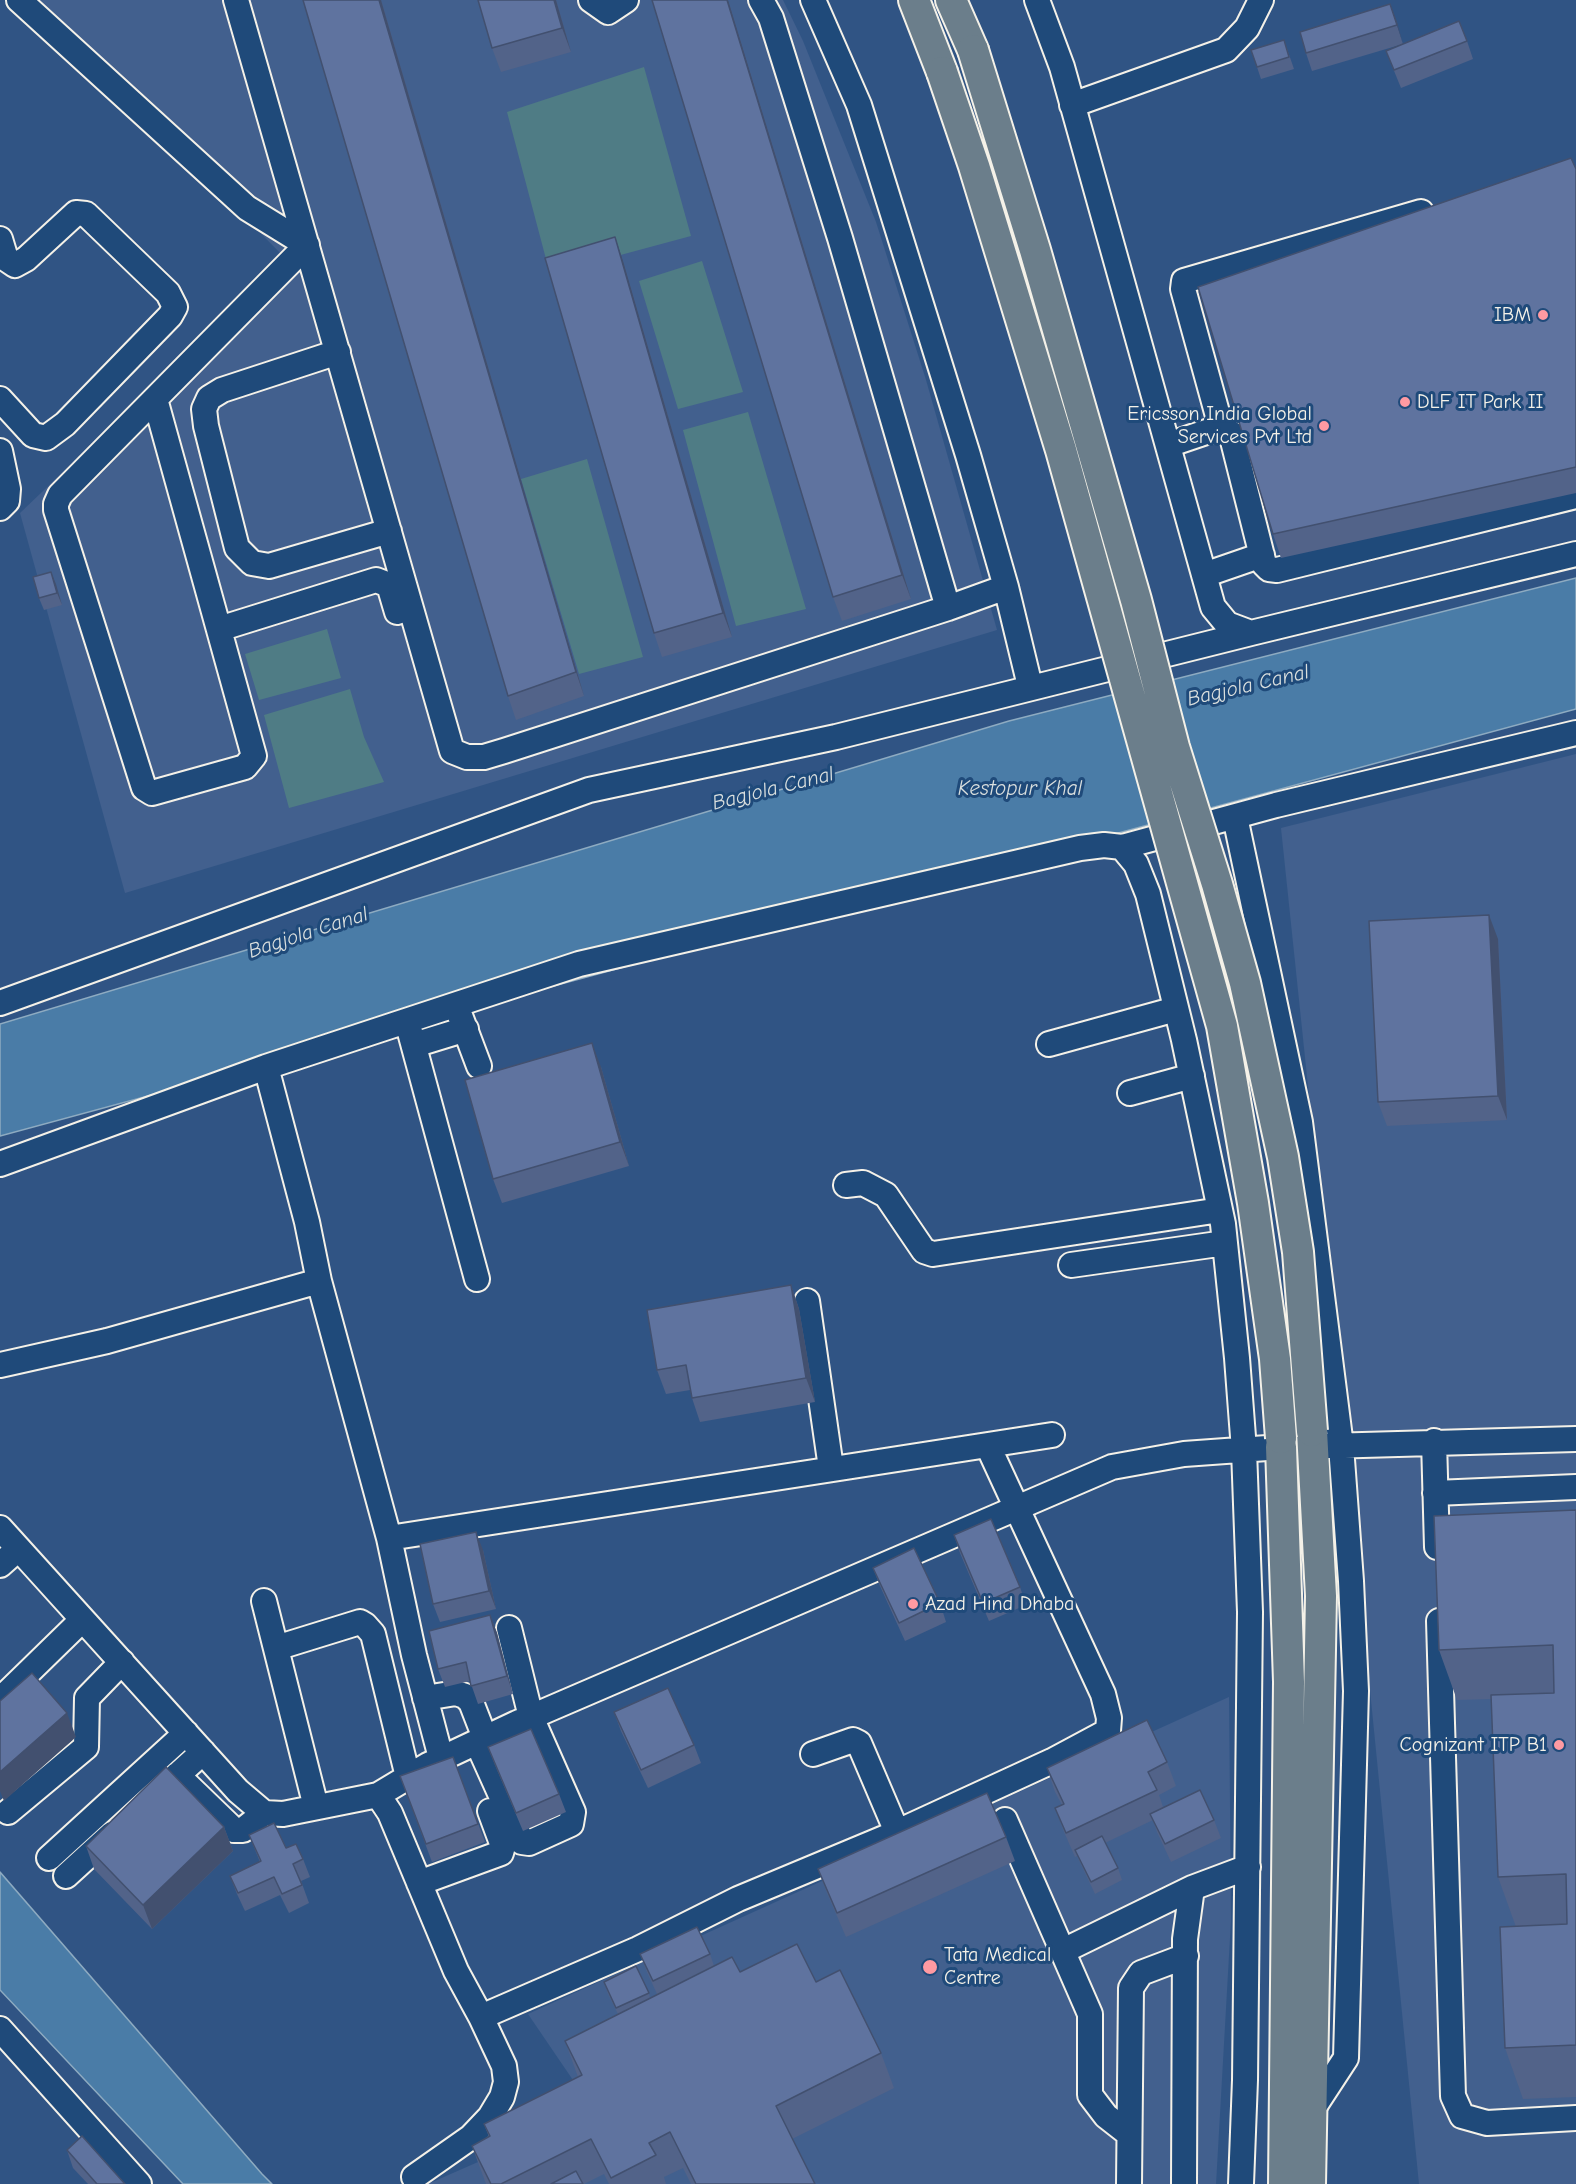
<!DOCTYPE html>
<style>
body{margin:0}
canvas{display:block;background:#305484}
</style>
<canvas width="1576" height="2184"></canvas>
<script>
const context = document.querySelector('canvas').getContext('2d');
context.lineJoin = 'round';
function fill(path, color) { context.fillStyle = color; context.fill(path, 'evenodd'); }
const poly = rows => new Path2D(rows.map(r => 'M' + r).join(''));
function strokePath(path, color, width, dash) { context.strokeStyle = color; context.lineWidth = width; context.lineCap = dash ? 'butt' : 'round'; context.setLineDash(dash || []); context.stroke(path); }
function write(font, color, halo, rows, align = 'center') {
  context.font = font + ' "Comic Neue",sans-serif'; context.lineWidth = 6; context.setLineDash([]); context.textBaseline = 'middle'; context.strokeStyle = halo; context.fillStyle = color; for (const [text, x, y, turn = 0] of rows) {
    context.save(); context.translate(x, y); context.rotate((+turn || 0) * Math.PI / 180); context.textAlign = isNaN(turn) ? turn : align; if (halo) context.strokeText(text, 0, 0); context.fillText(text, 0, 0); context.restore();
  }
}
fill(poly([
 [31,0,783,0,803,41,876,222,926,380,997,630,125,893,20,513,286,259],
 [1576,754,1576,2184,1419,2184,1347,1458,1281,828],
 [1229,1697,1231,1920,1216,2184,428,2184,594,2111,528,2014]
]), '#42608e');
fill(poly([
 [644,67,691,236,550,274,507,112],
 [702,261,743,392,678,409,639,281],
 [748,412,806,609,736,626,683,430],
 [587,459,643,657,579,674,521,479],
 [327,629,341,678,259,700,245,654],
 [350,689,364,737,384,782,289,808,264,715]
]), '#4f7c85');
const water = poly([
 [1576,578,1576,709,0,1136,0,1024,1009,721,1576,578],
 [0,1872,262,2174,272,2184,183,2184,0,1990,0,1872]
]);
fill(water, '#4a7ca7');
strokePath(water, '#8eabc1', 1.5);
const minor = poly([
 [19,0,247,208,307,245,60,495,56,504,56,510,144,788,152,793,245,767,254,756,155,399],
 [236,0,452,751,467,757,484,757,504,751,948,608],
 [591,0,608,12,626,0],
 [761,0,771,18,840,238,948,608,1006,587],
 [813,0,859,105,968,455,1006,587,1030,686],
 [1037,0,1062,67,1213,607,1227,624,1251,633,1576,554],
 [1072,105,1226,50,1247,28,1261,0],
 [1421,212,1184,281,1183,289,1221,427,1231,433,1264,564,1269,569,1277,570,1576,496],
 [0,239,6,259,15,265,26,259,76,213,86,214,168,293,175,307,170,316,65,424,46,438,33,435,0,399],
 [338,352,222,390,209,398,204,409,206,426,237,548,252,563,269,566,389,531],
 [1168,445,1221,427],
 [0,451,8,489,7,501,0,508],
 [1204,575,1262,555],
 [219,629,376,580,389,585,397,612],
 [1235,817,1300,1122,1341,1446,1351,1581,1356,1691,1346,2058,1312,2110],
 [1122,847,1276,805,1576,733],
 [0,1003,589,790,836,737,1251,633],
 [456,1005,479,1066],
 [407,1021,477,1279],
 [1049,1044,1176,1009],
 [414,1045,466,1029],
 [266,1067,307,1222,319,1281,389,1538,414,1655,441,1758],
 [1130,1093,1192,1076],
 [0,1164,266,1067,579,964,1080,848,1104,845,1122,847,1136,864,1148,894,1184,1040,1223,1224,1237,1358,1244,1450,1250,1612,1245,2080,1241,2184],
 [846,1185,863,1183,886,1195,924,1251,933,1254,1220,1210],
 [1071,1265,1225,1243],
 [807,1301,831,1468],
 [0,1365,107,1341,319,1281],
 [1434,1441,1437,1547],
 [1327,1446,1576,1439],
 [1435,1493,1576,1487],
 [0,1528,238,1791,264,1813,283,1814,378,1795,428,1765,517,1723,1112,1467,1184,1454,1281,1447,1281,1438],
 [389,1538,1052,1435],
 [0,1565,18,1549],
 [264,1601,316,1807],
 [1439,1621,1453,2096,1462,2116,1487,2123,1576,2118],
 [276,1648,360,1622,365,1625,373,1634,408,1777],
 [425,1698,456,1693,465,1696,471,1702,485,1738],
 [0,1700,82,1620],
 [477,1742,522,1842,529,1843,571,1824,573,1812,531,1717,509,1628],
 [813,1754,853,1740,859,1743,897,1832],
 [177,1775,234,1830,243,1830,264,1813],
 [378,1795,390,1813,456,1971,481,2017,638,1949,738,1899,889,1836,1052,1761,1108,1731,1109,1718,1103,1694,988,1446],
 [151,1799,203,1752],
 [8,1812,86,1747,87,1698,122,1662],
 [1005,1820,1090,2014,1090,2095,1106,2116,1129,2134],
 [49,1858,186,1733],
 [66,1876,112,1834],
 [419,1883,501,1853,503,1846,490,1811],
 [1063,1951,1192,1888,1248,1867],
 [0,2029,139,2184],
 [414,2177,471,2137,490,2117,502,2097,506,2082,504,2066,481,2017],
 [1129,2184,1131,1988,1141,1973,1186,1956],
 [1184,2184,1185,1939,1192,1888]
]);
const major = poly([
 [914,0,942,72],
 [951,0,973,50],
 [1281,1447,1289,1682,1284,2184],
 [1310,2184,1321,1596,1312,1431]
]);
strokePath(minor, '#f4f1e8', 28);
strokePath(major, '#f4f1e8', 34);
strokePath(minor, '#1f4a7a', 24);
strokePath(major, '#6b7e8b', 30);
const majorBridge = poly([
 [973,50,1035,250,1136,600,1174,747,1217,884,1245,983,1283,1157,1298,1252,1312,1431],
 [942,72,974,166,1061,450,1222,1026,1253,1203,1275,1359,1281,1438]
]);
strokePath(majorBridge, '#f4f1e8', 34, []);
strokePath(majorBridge, '#6b7e8b', 30);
fill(poly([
 [381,0,584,696,516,720,508,696],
 [478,0,556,0,571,52,501,72,492,48],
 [728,0,911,599,842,621,833,597],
 [1390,4,1403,44,1467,41,1473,59,1401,88,1386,51,1403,44,1312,71,1306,53],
 [1284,40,1294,69,1261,79,1257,67],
 [1576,169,1576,493,1281,558,1273,534],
 [623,261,732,637,662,657,654,633],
 [51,572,62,605,44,610,39,598],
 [1498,939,1507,1120,1387,1126,1378,1102],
 [601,1067,629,1166,502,1203,493,1179],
 [791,1285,799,1309,815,1402,700,1422,692,1398,690,1390,666,1394,657,1370],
 [1576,1510,1576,2097,1523,2099,1505,2048,1516,1927,1498,1877,1492,1699,1457,1700,1439,1650],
 [954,1535,1020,1587,1026,1605,989,1621,960,1553],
 [483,1550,496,1609,440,1622,433,1604],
 [873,1568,940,1603,946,1622,905,1641,880,1586],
 [490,1615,497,1633,513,1694,478,1704,470,1681,445,1687,438,1669],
 [614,1712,694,1745,701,1763,648,1788,621,1731],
 [488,1747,559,1794,566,1812,523,1831,495,1765],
 [453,1757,485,1842,432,1862,400,1776],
 [1167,1762,1176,1786,1159,1795,1163,1807,1214,1820,1221,1838,1171,1862,1157,1832,1153,1820,1105,1843,1118,1868,1122,1880,1095,1894,1077,1856,1075,1857,1064,1832,1055,1808,1062,1805,1055,1792,1047,1768],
 [224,1827,233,1851,152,1929,94,1869,86,1846],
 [249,1835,286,1848,303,1859,310,1877,301,1881,309,1903,289,1913,280,1895,245,1911,237,1894,230,1876,260,1862],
 [1006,1837,1015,1861,846,1937,827,1893,818,1869],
 [640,1954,710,1954,714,1966,740,1972,816,1982,881,2053,894,2088,792,2139,815,2184,691,2184,683,2168,664,2177,666,2184,609,2184,604,2174,584,2184,486,2184,472,2146,489,2137,484,2124,578,2077,565,2041,618,2014,608,1994,604,1982,649,1993,650,1998,657,1994,647,1972],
 [67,2150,125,2184,88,2184,73,2168]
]), '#526389');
fill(poly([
 [379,0,381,0,584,696,576,672],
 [554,0,556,0,571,52,562,28],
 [727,0,728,0,911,599,902,575],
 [1390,4,1397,22,1403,44,1397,25],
 [615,237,623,261,732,637,723,613],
 [51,572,56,584,62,605,57,593],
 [1489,915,1498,939,1507,1120,1498,1096],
 [592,1043,601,1067,629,1166,620,1142],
 [791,1285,799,1309,815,1402,806,1378],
 [476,1532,483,1550,496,1609,489,1591],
 [490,1615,497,1633,513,1694,507,1676],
 [67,1713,76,1737,4,1801,0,1791,0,1772],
 [224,1827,233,1851,152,1929,143,1905]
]), '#42506f');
const building = poly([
 [303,0,379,0,576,672,508,696,303,0],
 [478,0,554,0,562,28,492,48,478,0],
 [652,0,727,0,902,575,833,597,652,0],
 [1390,4,1397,25,1306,53,1300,32,1390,4],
 [1459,21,1467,41,1394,70,1386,51,1459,21],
 [1284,40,1289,57,1257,67,1251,50,1284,40],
 [1571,158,1576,169,1576,467,1273,534,1198,287,1571,158],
 [615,237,723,613,654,633,545,258,615,237],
 [51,572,57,593,39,598,33,577,51,572],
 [1489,915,1498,1096,1378,1102,1369,921,1489,915],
 [592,1043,620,1142,493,1179,465,1080,592,1043],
 [791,1285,806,1378,692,1398,686,1365,657,1370,647,1310,791,1285],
 [1576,1510,1576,2045,1505,2048,1500,1927,1567,1924,1566,1874,1498,1877,1491,1695,1554,1693,1553,1645,1439,1650,1434,1516,1576,1510],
 [991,1519,1020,1587,983,1603,954,1535,991,1519],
 [476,1532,489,1591,433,1604,420,1544,476,1532],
 [914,1548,940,1603,899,1623,873,1568,914,1548],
 [490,1615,507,1676,471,1686,466,1662,438,1669,429,1631,490,1615],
 [32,1673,67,1713,0,1772,0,1701,32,1673],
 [668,1688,694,1745,641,1770,614,1712,668,1688],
 [1147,1720,1167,1762,1148,1772,1157,1790,1066,1833,1055,1808,1064,1804,1047,1768,1147,1720],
 [531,1729,559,1794,516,1813,488,1747,531,1729],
 [453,1757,478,1824,426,1844,400,1776,453,1757],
 [166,1767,224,1827,143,1905,86,1846,166,1767],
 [1200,1790,1214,1820,1165,1844,1150,1814,1200,1790],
 [987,1793,1006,1837,837,1913,818,1869,987,1793],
 [274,1823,286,1848,296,1844,303,1859,293,1864,302,1885,282,1894,274,1877,238,1893,230,1876,261,1861,249,1835,274,1823],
 [1102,1836,1118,1868,1091,1882,1075,1850,1102,1836],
 [697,1927,710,1954,653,1981,640,1954,697,1927],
 [797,1944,816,1982,840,1970,881,2053,776,2106,815,2184,696,2184,670,2132,649,2143,656,2155,611,2178,591,2139,501,2184,491,2184,472,2146,490,2136,484,2124,582,2075,565,2041,732,1957,740,1972,797,1944],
 [636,1966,649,1993,616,2008,604,1982,636,1966],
 [82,2136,125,2184,97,2184,67,2150,82,2136],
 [576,2171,583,2184,551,2184,576,2171]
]);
fill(building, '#5f739f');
strokePath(building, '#42506f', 1.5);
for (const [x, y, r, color] of [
 [1543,315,6,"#ff9aa2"],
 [1405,402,6,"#ff9aa2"],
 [1324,426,6,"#ff9aa2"],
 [913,1604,6,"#ff9aa2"],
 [1559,1745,6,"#ff9aa2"],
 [930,1967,8,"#ff9aa2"]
]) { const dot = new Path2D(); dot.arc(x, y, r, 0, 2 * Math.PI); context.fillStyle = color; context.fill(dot); strokePath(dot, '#1f4a7a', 2); }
write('20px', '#f4f1e8', '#1f4a7a', [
 ["IBM",1531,315],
 ["DLF IT Park II",1417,402,"left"],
 ["Ericsson India Global",1312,414],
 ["Services Pvt Ltd",1312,437],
 ["Azad Hind Dhaba",925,1604,"left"],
 ["Cognizant ITP B1",1547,1745],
 ["Tata Medical",944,1955,"left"],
 ["Centre",944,1978,"left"]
], 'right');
write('italic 21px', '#dadfde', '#1f4a7a', [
 ["Bagjola Canal",1248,686,-13],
 ["Bagjola Canal",773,789,-14],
 ["Kestopur Khal",1020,789],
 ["Bagjola Canal",308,933,-18]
]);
</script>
